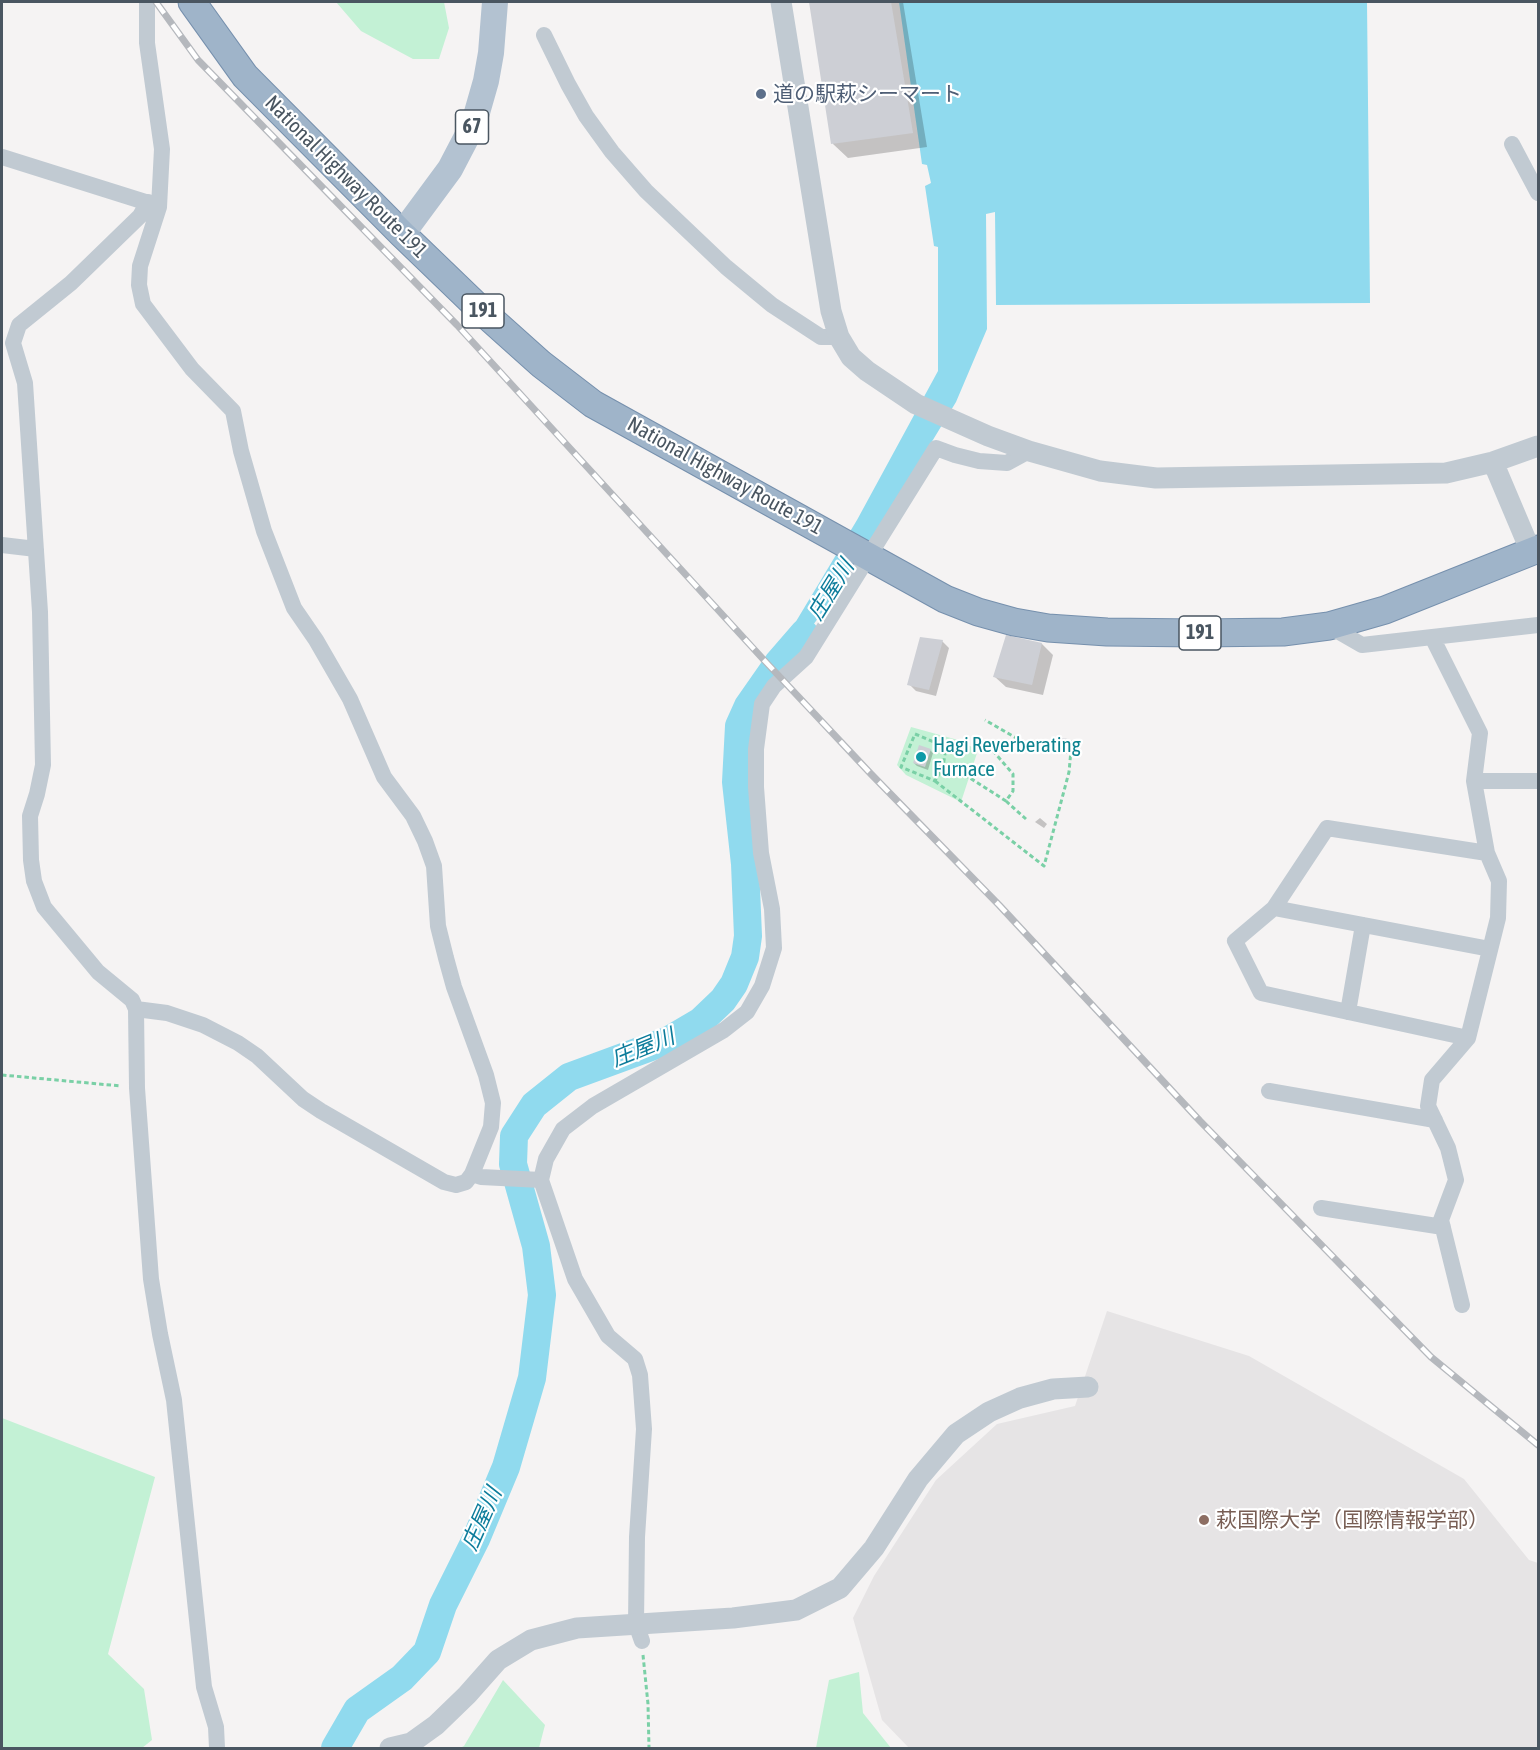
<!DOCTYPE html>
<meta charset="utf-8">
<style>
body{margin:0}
#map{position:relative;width:1540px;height:1750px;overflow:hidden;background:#f5f3f3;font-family:"Asap Condensed",sans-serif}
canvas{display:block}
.frame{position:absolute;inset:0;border:3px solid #4a5661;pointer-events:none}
</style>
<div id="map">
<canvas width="1540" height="1750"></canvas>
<div class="frame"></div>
</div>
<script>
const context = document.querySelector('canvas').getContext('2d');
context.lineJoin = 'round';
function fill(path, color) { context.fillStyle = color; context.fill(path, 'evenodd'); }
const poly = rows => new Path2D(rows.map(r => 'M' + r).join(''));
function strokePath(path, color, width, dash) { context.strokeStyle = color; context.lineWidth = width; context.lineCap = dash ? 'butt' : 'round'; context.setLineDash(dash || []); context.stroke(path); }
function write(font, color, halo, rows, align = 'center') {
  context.font = font + ' "Asap Condensed","Noto Sans JP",sans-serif'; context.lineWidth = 4.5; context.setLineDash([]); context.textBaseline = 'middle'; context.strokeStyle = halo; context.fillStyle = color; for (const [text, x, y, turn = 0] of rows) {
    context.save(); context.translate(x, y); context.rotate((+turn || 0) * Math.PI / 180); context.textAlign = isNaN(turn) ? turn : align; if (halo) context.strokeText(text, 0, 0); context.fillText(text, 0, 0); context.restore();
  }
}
fill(poly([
 [1107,1311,1249,1356,1464,1479,1529,1560,1538,1563,1538,1748,909,1748,882,1720,853,1618,874,1576,936,1480,997,1424,1075,1406]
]), '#e6e4e5');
fill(poly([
 [336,2,444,2,449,28,439,59,413,59,361,31],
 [911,727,958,740,978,750,961,802,906,775,897,765],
 [2,1418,155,1477,108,1654,144,1689,152,1740,142,1748,2,1748],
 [859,1672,863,1713,891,1748,816,1748,829,1680],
 [503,1680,545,1725,539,1748,460,1748,464,1746]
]), '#c3f1d5');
fill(poly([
 [899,2,1367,2,1370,303,996,305,995,212,986,214,987,329,956,402,880,527,839,590,784,664,774,658,857,520,938,371,938,247,934,246,925,186,931,183,927,165,922,164]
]), '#90daee');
fill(poly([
 [810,2,903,2,927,147,848,158,833,144],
 [1007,637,1042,644,1053,655,1043,695,1006,687,995,677],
 [942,641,949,648,936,696,916,691,909,684],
 [1068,740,1071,743,1070,754,1054,752,1051,749],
 [930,750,933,753,928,770,917,766,914,763],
 [1040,818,1047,824,1044,828,1035,822]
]), '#0003');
strokePath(poly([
 [335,1748,357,1710,402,1678,427,1652,443,1605,476,1539,506,1467,532,1378,542,1295,536,1246,513,1164,514,1136,534,1105,569,1077,667,1041,701,1021,723,1000,734,984,745,957,748,936,745,864,736,782,739,726,748,706,778,663,804,633]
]), '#90daee', 28);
fill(poly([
 [809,2,891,2,913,133,831,144],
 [1006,635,1042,643,1032,685,993,677],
 [920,637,943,640,929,690,907,685],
 [1051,737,1069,739,1067,751,1050,750],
 [919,745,931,749,925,767,913,763]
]), '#cdcfd5');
const trunk = poly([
 [192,2,245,76,402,234,484,313,541,364,593,404,945,599,978,612,1014,622,1048,628,1107,632,1199,633,1283,632,1329,626,1385,610,1538,549]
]);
strokePath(trunk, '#7690ad', 29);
strokePath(poly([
 [915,734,946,747,943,767,935,781,901,767,915,734],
 [943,767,970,778,1006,801,1013,791,1013,774,994,752,1018,739,985,720],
 [935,781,1044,866,1069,772,1072,739],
 [1006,801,1026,819],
 [2,1075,121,1086],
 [643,1655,648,1704,649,1748]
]), '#7ad0a6', 3, [4.5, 3]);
strokePath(poly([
 [544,35,568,84,586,116,612,152,646,191,726,267,772,305,821,337,839,337],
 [1512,144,1538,193],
 [2,157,158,206],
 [148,202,140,216,71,283,19,325,13,343,25,383,40,612,43,765,37,794,30,816,31,860,34,881,44,907,98,972,132,1000,136,1009,137,1088,151,1279,160,1334,174,1400,204,1687,216,1727,217,1748],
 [2,545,36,549],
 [1329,626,1362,645,1538,625],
 [1432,637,1480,733,1474,781,1487,853,1499,881,1498,918,1468,1038,1432,1080,1428,1106,1448,1148,1456,1180,1441,1220,1462,1305],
 [1474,781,1538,781],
 [1274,908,1490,949],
 [136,1009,167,1013,203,1025,238,1043,257,1056,303,1099,321,1111,444,1182,456,1185,466,1182,472,1174,491,1127,493,1103,486,1075,454,987,446,958,438,926,434,866,425,841,413,816,384,777,350,699,316,640,294,608,264,531,241,451,233,411,192,369,143,304,139,285,140,266,159,207,162,149,147,43,147,2],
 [1348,1012,1363,925],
 [1468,1038,1261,993,1235,941,1274,908,1327,828,1487,853],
 [1269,1091,1435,1120],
 [472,1174,481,1177,541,1180],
 [1321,1208,1443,1227],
 [642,1641,636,1624,637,1537,644,1429,640,1375,635,1359,608,1336,575,1279,541,1180,546,1159,563,1129,593,1106,724,1030,747,1012,762,986,774,948,772,909,761,853,756,787,756,749,762,704,774,686,806,657,936,448,955,455,979,461,1007,463,1029,451]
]), '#c1cad2', 16);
strokePath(poly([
 [781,2,831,311,839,337,851,357,867,371,916,404,988,436,1029,451,1100,471,1156,478,1446,473,1493,462,1538,446],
 [1493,462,1531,552],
 [390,1748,411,1743,436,1725,467,1695,498,1660,531,1640,577,1628,733,1618,796,1610,840,1588,874,1548,918,1479,956,1434,989,1412,1020,1398,1053,1389,1088,1387]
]), '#c1cad2', 21);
strokePath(poly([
 [402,234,450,169,474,123,486,81,491,53,495,2]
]), '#b3c2d1', 26);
strokePath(trunk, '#9fb4c9', 27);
const rail = poly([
 [156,2,198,60,457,325,763,659,871,774,999,905,1200,1121,1431,1357,1538,1445]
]);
strokePath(rail, '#b5b8bd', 7);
strokePath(rail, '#fff', 4.5, [14]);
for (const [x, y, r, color] of [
 [761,94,6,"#5c6f8a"],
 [921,757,6,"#0f9aa8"],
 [1204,1520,6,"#8d6e63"]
]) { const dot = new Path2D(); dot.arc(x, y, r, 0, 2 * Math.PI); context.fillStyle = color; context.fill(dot); strokePath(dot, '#fff', 2); }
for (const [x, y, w] of [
 [472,127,33],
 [483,311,42],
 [1200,633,42]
]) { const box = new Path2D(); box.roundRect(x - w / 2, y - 17, w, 34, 4.5); context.fillStyle = '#fff'; context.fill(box); strokePath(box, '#4a5661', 1.5); }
write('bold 20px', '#4a5661', null, [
 ["67",472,127],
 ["191",483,311],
 ["191",1200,633]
]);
write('21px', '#4e5e75', '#fff', [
 ["道の駅萩シーマート",773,94]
], 'left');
write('21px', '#4a5661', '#fff', [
 ["National Highway Route 191",346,177,45],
 ["National Highway Route 191",725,476,29]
]);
write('21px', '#0d838f', '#fff', [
 ["Hagi Reverberating",933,745],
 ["Furnace",933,769]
], 'left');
write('21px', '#785e54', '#fff', [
 ["萩国際大学（国際情報学部）",1216,1520]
], 'left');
write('italic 22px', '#0c7c9b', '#fff', [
 ["庄屋川",831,590,-58],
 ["庄屋川",643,1048,-22],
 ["庄屋川",482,1519,-66]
]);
</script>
